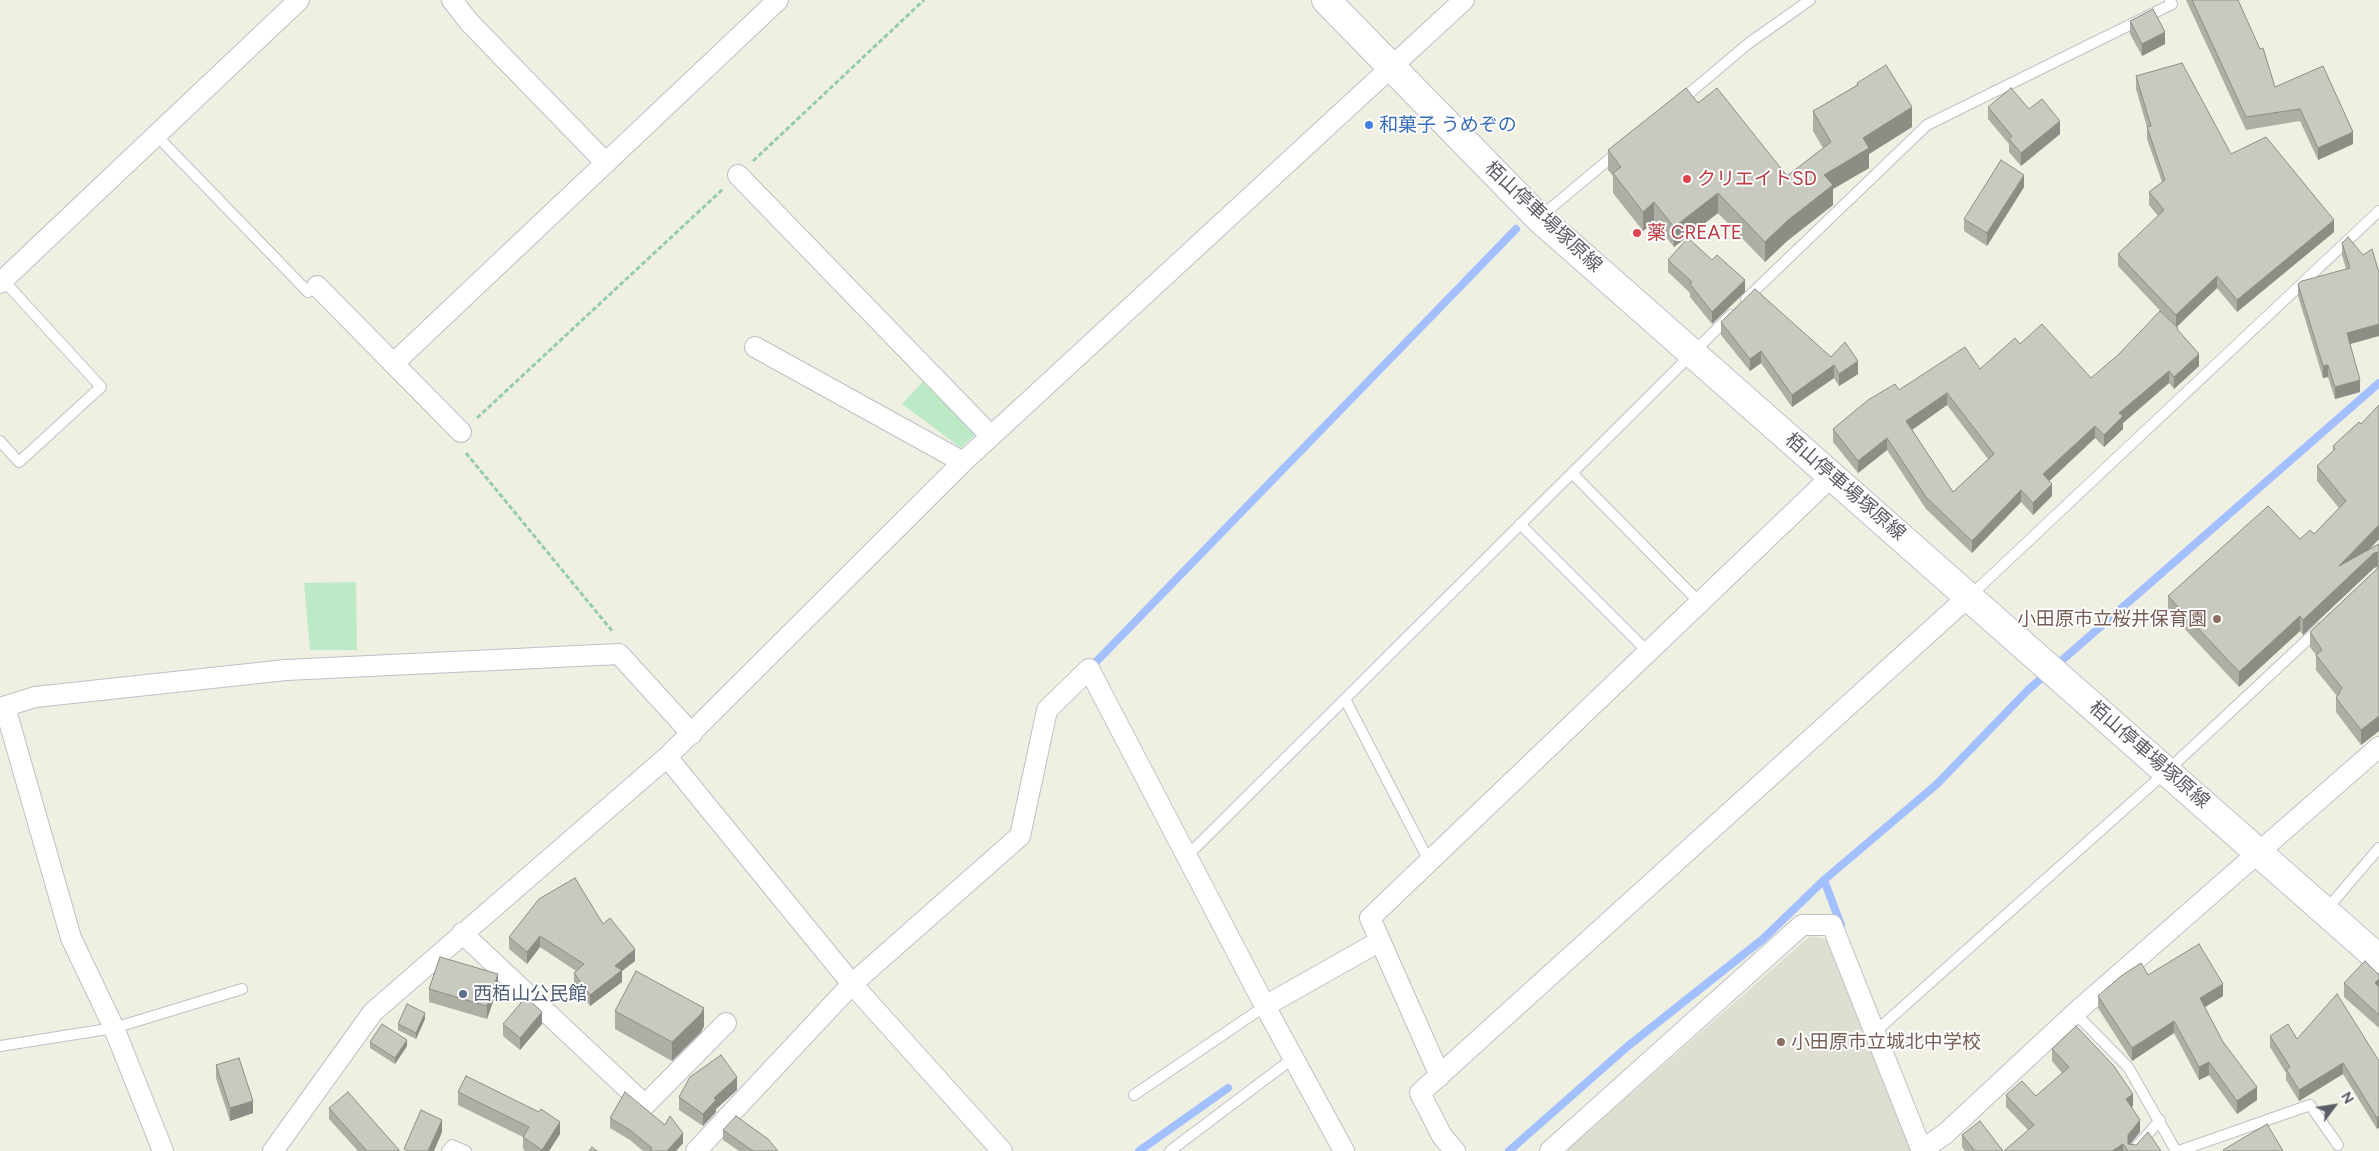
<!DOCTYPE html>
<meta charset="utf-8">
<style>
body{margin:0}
#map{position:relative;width:2379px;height:1151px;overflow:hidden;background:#efefe2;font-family:Figtree,sans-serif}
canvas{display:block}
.north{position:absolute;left:2309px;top:1081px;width:50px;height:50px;-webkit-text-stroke:4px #fff;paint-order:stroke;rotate:59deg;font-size:14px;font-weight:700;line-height:20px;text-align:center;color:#5a5d65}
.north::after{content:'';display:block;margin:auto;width:18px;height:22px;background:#5a5d65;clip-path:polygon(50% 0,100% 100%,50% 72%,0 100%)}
</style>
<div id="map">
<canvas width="2379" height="1151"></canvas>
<div class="north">N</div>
</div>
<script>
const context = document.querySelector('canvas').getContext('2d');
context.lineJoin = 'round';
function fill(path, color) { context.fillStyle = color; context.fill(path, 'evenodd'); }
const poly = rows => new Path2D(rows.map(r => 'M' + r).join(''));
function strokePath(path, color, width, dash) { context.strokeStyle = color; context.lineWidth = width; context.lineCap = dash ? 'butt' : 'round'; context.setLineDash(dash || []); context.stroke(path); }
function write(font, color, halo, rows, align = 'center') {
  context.font = font + ' Figtree,"Noto Sans JP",sans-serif'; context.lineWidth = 4; context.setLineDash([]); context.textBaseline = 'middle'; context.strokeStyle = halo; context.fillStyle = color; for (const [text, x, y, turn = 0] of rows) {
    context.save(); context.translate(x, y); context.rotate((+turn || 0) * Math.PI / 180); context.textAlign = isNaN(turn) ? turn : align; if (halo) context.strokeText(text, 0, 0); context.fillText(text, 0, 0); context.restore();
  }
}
fill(poly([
 [1810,936,1831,940,1912,1151,1566,1151]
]), '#dedfd1');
fill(poly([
 [925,379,977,433,961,448,902,404],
 [356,582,357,650,310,650,304,583]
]), '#bceac7');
strokePath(poly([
 [1097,670,1094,664,1516,229],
 [1824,880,1841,925],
 [1139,1151,1228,1088],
 [1509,1151,1628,1046,1763,939,1824,880,1937,784,2028,690,2379,383]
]), '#a2c0ff', 8);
const lane = poly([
 [1680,101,1749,43,1810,0],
 [156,135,308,292,317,286],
 [1540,217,1619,151],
 [1746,299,1927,125,2172,4,2170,0],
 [0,441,19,462,101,387,3,280],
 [1572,473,1700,603],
 [1520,524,1648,652],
 [1970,596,2379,211],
 [1345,699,1429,861],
 [1187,856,1731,315],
 [2326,910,2379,848],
 [2075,1013,2128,1067,2176,1151],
 [1875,1032,2167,771,2320,628],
 [0,1046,114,1028,242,989],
 [1134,1095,1265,1006],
 [447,1151,452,1145,466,1151],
 [1170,1151,1292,1059],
 [2133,1151,2160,1120],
 [2179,1151,2310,1105,2338,1145]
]);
const street = poly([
 [452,0,469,22,606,163],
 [738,175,991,436],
 [0,283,299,0],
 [317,286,461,432],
 [755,347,963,462],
 [394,363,778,0],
 [5,707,71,938,114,1028,163,1151],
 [0,708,35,697,286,670,619,654,692,734],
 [667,757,852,984,1002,1151],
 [462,933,645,1105,726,1023],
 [1440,1076,1370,918,1832,476],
 [1922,1150,1945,1134,2075,1013,2379,747],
 [273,1151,373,1012,667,757,963,462,1464,0],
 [696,1151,852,984,1020,836,1047,710,1089,669,1265,1006],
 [1344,1151,1265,1006,1380,941],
 [1455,1151,1442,1136,1420,1093,1969,596],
 [1550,1151,1802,925,1832,925,1922,1151]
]);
const secondary = poly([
 [1326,0,1539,218,2379,959]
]);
strokePath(lane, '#bfc0c7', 12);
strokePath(street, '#bfc0c7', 22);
strokePath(secondary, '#bfc0c9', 30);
strokePath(poly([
 [753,161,924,0],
 [477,418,723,189],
 [466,453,613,632]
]), '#94cbb1', 3, [5, 2.5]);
strokePath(lane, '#fff', 10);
strokePath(street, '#fff', 20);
strokePath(secondary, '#fff', 28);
fill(poly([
 [2186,0,2238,0,2275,87,2353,144,2318,160,2300,121,2246,130],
 [2130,21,2165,44,2142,56,2130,34],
 [2136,76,2231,154,2334,232,2237,312,2217,288,2177,327,2178,331,2199,366,2174,389,2169,383,2123,423,2123,429,2104,447,2095,438,2049,481,2052,496,2033,515,2021,502,1972,553,1926,509,1887,450,1858,473,1833,442,1833,429,1899,390,1980,369,2020,344,2091,378,2168,319,2118,266,2118,254,2158,216,2149,205,2149,192,2162,182,2147,139,2147,127,2136,89],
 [1947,405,1988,459,1953,492,1912,430],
 [1857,83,1912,127,1869,154,1869,168,1833,189,1833,205,1787,241,1765,262,1718,213,1674,247,1654,222,1643,231,1613,193,1613,176,1608,170,1608,150,1698,103,1787,176,1823,148,1813,131,1813,111,1857,85],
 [1988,107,2029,109,2060,134,2021,166,2009,152,2009,144,1988,119],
 [2024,187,1987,246,1964,231,1964,219],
 [2342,243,2363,255,2350,344,2360,392,2335,399,2328,377,2323,378,2298,296,2298,284,2346,269,2342,255],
 [1668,260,1745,292,1712,324,1690,297,1690,293,1668,272],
 [1721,322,1831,357,1858,374,1839,386,1834,378,1792,407,1761,363,1750,371,1721,335],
 [2359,422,2379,539,2370,549,2379,544,2379,567,2374,568,2303,635,2300,631,2239,687,2168,611,2168,596,2314,534,2339,508,2317,481,2317,466,2333,451,2333,446],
 [2379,567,2379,731,2361,745,2336,712,2336,698,2337,696,2316,670,2316,655,2310,647,2310,632],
 [603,924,635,961,622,971,622,982,590,1006,574,985,574,973,576,971,540,947,527,964,509,949,509,937],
 [2148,975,2223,996,2205,1007,2223,1042,2257,1100,2237,1114,2209,1075,2199,1080,2174,1033,2132,1061,2098,1008,2098,996],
 [2379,975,2379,1028,2344,997,2344,983],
 [498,987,487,1019,429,1002,429,989],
 [615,1011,704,1026,701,1032,672,1061,615,1029],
 [425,1019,416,1039,398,1030,398,1024],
 [503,1024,542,1024,520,1050,503,1036],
 [2270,1036,2297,1039,2379,1061,2377,1129,2343,1074,2299,1101,2286,1080,2286,1073,2270,1047],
 [370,1042,407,1046,395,1064,370,1048],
 [2052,1049,2133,1106,2132,1107,2140,1132,2130,1144,2161,1151,2004,1151,2028,1130,2006,1107,2006,1095,2036,1096,2062,1073,2052,1061],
 [216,1065,253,1113,230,1121,216,1078],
 [737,1090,716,1109,716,1112,703,1126,679,1110,679,1097],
 [458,1092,560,1134,549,1151,525,1151,523,1149,523,1137,458,1105],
 [329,1108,399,1151,358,1151,329,1119],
 [610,1118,683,1143,676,1151,643,1151,630,1140,610,1128],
 [723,1130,778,1151,739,1151,723,1140],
 [1962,1135,2003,1151,1965,1151,1962,1147]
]), '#adaea4');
fill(poly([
 [2165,32,2165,44,2142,56,2142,44],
 [1912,107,1912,127,1869,154,1869,168,1833,189,1833,205,1787,241,1765,262,1765,242,1824,175,1863,138],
 [2060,121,2060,134,2021,166,2021,153],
 [2353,132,2353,144,2318,160,2318,148],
 [2024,175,2024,187,1987,246,1987,233],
 [1718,193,1718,213,1674,247,1674,227],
 [1654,202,1654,222,1643,231,1643,212],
 [2334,220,2334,232,2237,312,2237,300],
 [2217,276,2217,288,2176,327,2176,315],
 [1745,280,1745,292,1712,324,1712,312],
 [2379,324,2379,336,2347,345,2347,333],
 [1761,351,1761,363,1750,371,1750,359],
 [2199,354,2199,366,2174,389,2174,377],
 [1858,361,1858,374,1839,386,1839,374],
 [1834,365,1834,378,1792,407,1792,395],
 [2328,365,2328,377,2323,378,2323,366],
 [2169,371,2169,383,2123,423,2123,429,2104,447,2104,435,2119,413],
 [2360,380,2360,392,2335,399,2335,387],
 [1947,393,1947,405,1906,434,1906,421],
 [2095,426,2095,438,2043,487,2043,474],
 [1887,438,1887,450,1858,473,1858,461],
 [2052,484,2052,496,2033,515,2033,503],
 [2021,490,2021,502,1972,553,1972,541],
 [2379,525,2379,539,2339,581,2339,566],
 [2378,551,2378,566,2374,568,2303,635,2303,620,2374,553],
 [2300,616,2300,631,2239,687,2239,672],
 [2379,716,2379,731,2361,745,2361,730],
 [540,936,540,947,527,964,527,952],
 [635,949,635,961,622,971,622,982,590,1006,590,995,615,966],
 [498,974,498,987,487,1019,487,1006],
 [2379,979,2379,993,2375,983],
 [2223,984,2223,996,2200,1010,2200,998],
 [704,1008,704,1026,701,1032,672,1061,672,1042],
 [542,1012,542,1024,520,1050,520,1038],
 [425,1013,425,1019,416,1039,416,1033],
 [2174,1021,2174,1033,2132,1061,2132,1048],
 [407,1040,407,1046,395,1064,395,1058],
 [2209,1062,2209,1075,2199,1080,2199,1067],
 [2343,1063,2343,1074,2299,1101,2299,1090],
 [737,1077,737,1090,716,1109,716,1112,703,1126,703,1114,714,1098],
 [2257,1087,2257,1100,2237,1114,2237,1101],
 [2133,1094,2133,1106,2126,1111,2126,1099],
 [253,1101,253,1113,230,1121,230,1108],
 [2379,1116,2379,1128,2377,1129,2377,1118],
 [442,1120,442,1132,434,1151,428,1151],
 [2140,1120,2140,1132,2128,1147,2128,1135],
 [560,1122,560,1134,549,1151,542,1151,542,1150],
 [683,1133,683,1143,676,1151,667,1151],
 [2123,1144,2123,1151,2112,1151]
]), '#8d8d86');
const building = poly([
 [2192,0,2238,0,2260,49,2263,48,2275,87,2323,66,2353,132,2318,148,2300,109,2246,117,2192,0],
 [2153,9,2165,32,2142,44,2130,21,2153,9],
 [2182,63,2231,154,2266,137,2334,220,2237,300,2217,276,2176,315,2118,254,2164,210,2149,192,2165,180,2147,127,2151,126,2136,76,2182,63],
 [1886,65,1912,107,1863,138,1869,148,1824,175,1833,185,1787,221,1765,242,1718,193,1674,227,1654,202,1643,212,1613,173,1621,167,1608,150,1686,88,1698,103,1717,88,1787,176,1831,142,1813,111,1858,85,1857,83,1886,65],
 [2011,88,2029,109,2042,99,2060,121,2021,153,2009,139,2012,136,1988,107,2011,88],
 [2001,160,2024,175,1987,233,1964,219,2001,160],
 [2348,237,2363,255,2372,249,2379,273,2379,324,2347,333,2360,380,2335,387,2328,365,2323,366,2298,284,2302,281,2350,268,2342,243,2348,237],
 [1688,238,1712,260,1717,255,1745,280,1712,312,1690,284,1692,282,1668,260,1688,238],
 [1755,289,1831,357,1845,342,1858,361,1839,374,1834,365,1792,395,1761,351,1750,359,1721,322,1755,289],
 [2160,311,2178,328,2177,329,2199,354,2174,377,2169,371,2119,413,2123,416,2104,435,2095,426,2043,474,2052,484,2033,503,2021,490,1972,541,1926,497,1887,438,1858,461,1833,429,1868,400,1895,384,1899,390,1965,347,1980,369,2015,338,2020,344,2042,324,2091,378,2118,355,2160,311],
 [1947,393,1994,454,1953,492,1906,421,1947,393],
 [2379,405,2379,525,2339,566,2379,544,2379,552,2374,553,2303,620,2300,616,2239,672,2168,596,2268,506,2300,539,2310,530,2314,534,2346,501,2317,466,2335,449,2333,446,2359,422,2361,424,2379,405],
 [2379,567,2379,716,2361,730,2336,698,2342,688,2316,655,2322,650,2310,632,2379,567],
 [575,878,603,924,610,918,635,949,615,966,622,970,590,995,574,973,584,964,540,936,527,952,509,937,539,899,575,878],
 [2199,944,2223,984,2200,998,2223,1042,2257,1087,2237,1101,2209,1062,2199,1067,2174,1021,2132,1048,2098,996,2121,976,2141,963,2148,975,2199,944],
 [440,957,498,974,487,1006,429,989,440,957],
 [2365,961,2379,975,2379,979,2375,983,2379,987,2379,1015,2344,983,2365,961],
 [636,971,704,1008,701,1014,672,1042,615,1011,636,971],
 [2337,994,2379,1061,2379,1116,2377,1118,2343,1063,2299,1090,2286,1069,2290,1067,2270,1036,2288,1024,2297,1039,2337,994],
 [526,997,542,1012,520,1038,503,1024,526,997],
 [407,1004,425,1013,416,1033,398,1024,407,1004],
 [382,1024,407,1040,395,1058,370,1042,382,1024],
 [2076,1026,2113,1065,2133,1094,2126,1099,2140,1120,2128,1135,2128,1144,2136,1145,2148,1132,2161,1151,2128,1151,2123,1144,2112,1151,2004,1151,2034,1125,2006,1095,2022,1081,2036,1096,2069,1067,2052,1049,2076,1026],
 [721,1055,737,1077,714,1098,716,1100,703,1114,679,1097,690,1077,721,1055],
 [239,1058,253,1101,230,1108,216,1065,239,1058],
 [466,1076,539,1112,541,1109,560,1122,542,1150,523,1137,529,1127,458,1092,466,1076],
 [348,1092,399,1150,399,1151,367,1151,329,1108,348,1092],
 [625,1092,665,1125,670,1116,683,1133,667,1151,650,1151,652,1148,630,1130,610,1118,625,1092],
 [421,1110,442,1120,428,1151,408,1151,404,1149,421,1110],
 [736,1116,768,1139,778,1151,753,1151,723,1130,736,1116],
 [1980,1121,2003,1151,1975,1151,1962,1135,1980,1121],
 [2267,1124,2283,1151,2224,1151,2223,1150,2267,1124],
 [592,1147,597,1151,589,1151,592,1147]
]);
fill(building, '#c9cabf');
strokePath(building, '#8d8d86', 1);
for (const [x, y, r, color] of [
 [1369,125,5,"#3f7fe0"],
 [1687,179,5,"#e0444e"],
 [1637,233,5,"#e0444e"],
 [2217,619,5,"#8d6e63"],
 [463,994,5,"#5c6f8a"],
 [1781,1042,5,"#8d6e63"]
]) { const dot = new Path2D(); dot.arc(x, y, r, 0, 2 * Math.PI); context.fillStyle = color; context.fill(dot); strokePath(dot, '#fff', 2); }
write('19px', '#366cbe', '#fff', [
 ["和菓子 うめぞの",1379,125]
], 'left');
write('19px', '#be3a42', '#fff', [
 ["クリエイトSD",1697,179],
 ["薬 CREATE",1647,233]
], 'left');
write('19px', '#5a5d65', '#fff', [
 ["栢山停車場塚原線",1543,217,43],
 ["栢山停車場塚原線",1845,487,41],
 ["栢山停車場塚原線",2149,755,41]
]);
write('19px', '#785e54', '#fff', [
 ["小田原市立桜井保育園",2207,619],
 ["小田原市立城北中学校",1791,1042,"left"]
], 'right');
write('19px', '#4e5e75', '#fff', [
 ["西栢山公民館",473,994]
], 'left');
</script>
